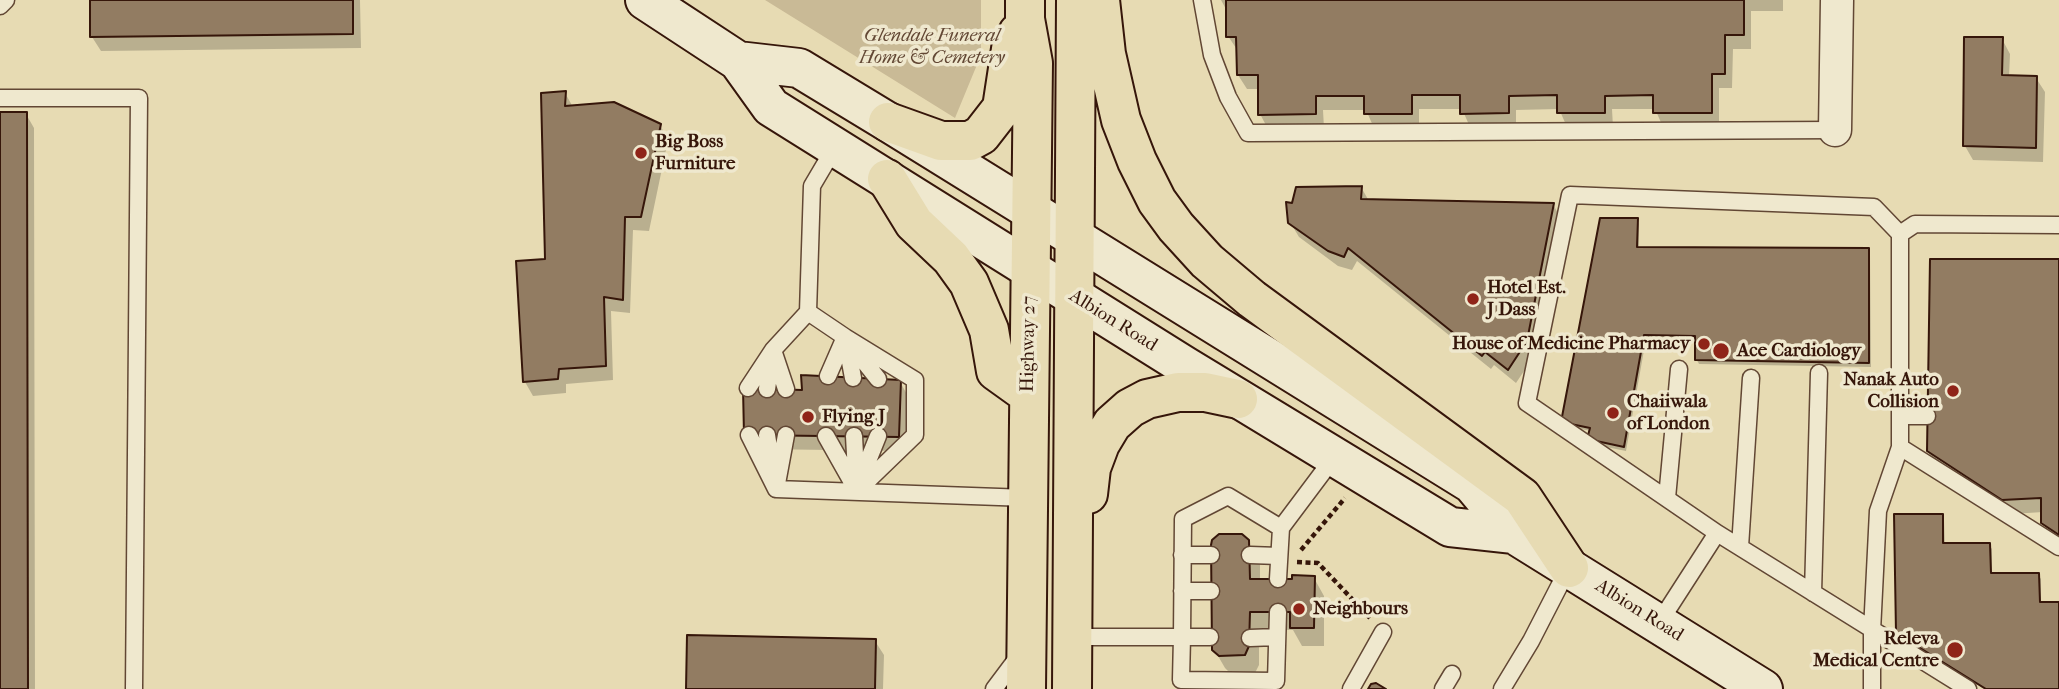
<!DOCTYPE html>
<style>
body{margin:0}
canvas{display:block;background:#e7dbb3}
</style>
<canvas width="2059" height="689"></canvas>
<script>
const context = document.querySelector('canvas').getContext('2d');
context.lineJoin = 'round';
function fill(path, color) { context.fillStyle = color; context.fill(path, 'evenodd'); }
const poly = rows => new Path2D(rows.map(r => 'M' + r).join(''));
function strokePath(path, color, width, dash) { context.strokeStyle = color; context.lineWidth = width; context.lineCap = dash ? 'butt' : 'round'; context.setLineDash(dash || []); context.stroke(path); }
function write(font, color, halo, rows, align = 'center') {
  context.font = font + ' "IM FELL French Canon",serif'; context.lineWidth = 7; context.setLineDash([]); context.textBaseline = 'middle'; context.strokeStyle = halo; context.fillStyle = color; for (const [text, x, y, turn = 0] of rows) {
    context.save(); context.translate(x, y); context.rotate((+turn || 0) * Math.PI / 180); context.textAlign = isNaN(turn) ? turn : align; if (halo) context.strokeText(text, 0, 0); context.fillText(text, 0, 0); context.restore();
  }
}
fill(poly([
 [765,0,981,0,981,55,955,118]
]), '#c9ba96');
fill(poly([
 [92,0,360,0,361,48,101,51,92,37],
 [1221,0,1783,0,1783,11,1751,11,1751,49,1733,49,1732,88,1719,88,1719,127,1663,127,1655,109,1612,109,1613,127,1567,127,1559,109,1516,110,1516,127,1470,127,1462,109,1419,109,1419,128,1374,128,1366,110,1323,110,1324,128,1268,129,1260,114,1260,89,1247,89,1238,75,1238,51,1228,36,1228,13],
 [2002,39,2010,54,2009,77,2036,78,2045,92,2043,162,1973,160,1965,146],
 [565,93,573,107,660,125,668,140,649,231,633,230,630,313,611,311,613,380,566,384,566,393,533,396,525,382,518,263,547,260],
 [0,114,26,114,34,128,35,689,0,689],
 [1361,187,1369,201,1553,204,1561,219,1534,356,1516,383,1494,365,1491,369,1357,261,1352,270,1338,266,1299,237,1290,222],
 [1637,220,1639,224,1639,249,1868,250,1870,254,1871,367,1699,364,1697,360,1697,340,1646,339,1626,451,1591,444,1591,431,1565,426],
 [2059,260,2059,543,2052,538,2043,523,2043,512,2012,514,1937,466,1928,451],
 [900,382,908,396,906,451,754,449,746,434,804,392],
 [1942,516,1944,520,1945,545,1989,545,1992,549,1992,575,2038,575,2041,579,2041,604,2059,603,2059,689,1984,689,1901,638,1898,633],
 [1245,537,1260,565,1260,581,1294,581,1314,578,1324,596,1324,646,1302,646,1293,630,1259,629,1259,665,1255,673,1231,674,1225,668,1214,649],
 [875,641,884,655,883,689,688,689]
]), '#0003');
const building = poly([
 [90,0,353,0,353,34,90,37,90,0],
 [1226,0,1744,0,1744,35,1725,35,1725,74,1712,74,1712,113,1653,113,1653,95,1605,96,1605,113,1557,113,1557,95,1509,96,1509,113,1460,114,1460,95,1412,95,1412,114,1364,114,1364,96,1316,96,1316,114,1258,115,1258,75,1237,75,1236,37,1226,37,1226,0],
 [1964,37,2003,37,2002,75,2037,76,2036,148,1963,146,1964,37],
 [566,91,565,106,614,102,661,124,641,217,625,217,623,300,604,297,606,366,559,369,558,379,523,382,516,261,545,259,541,93,566,91],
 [0,112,27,112,28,689,0,689,0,112],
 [1362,186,1361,199,1554,203,1527,341,1508,370,1485,352,1482,356,1348,248,1344,257,1328,251,1288,223,1286,202,1292,203,1296,187,1362,186],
 [1600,218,1638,218,1637,247,1869,248,1869,363,1695,360,1695,336,1644,335,1624,447,1587,439,1590,428,1561,422,1600,218],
 [1930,259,2059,259,2059,535,2041,523,2041,498,2002,500,1927,451,1930,259],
 [801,375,901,380,899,437,744,435,743,388,802,390,801,375],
 [1894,514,1943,514,1943,543,1990,543,1991,573,2039,573,2040,602,2059,602,2059,689,1986,689,1896,633,1894,514],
 [1219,534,1242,534,1249,540,1250,579,1292,579,1292,575,1315,576,1314,628,1290,628,1290,612,1250,612,1249,646,1245,655,1219,656,1212,650,1211,545,1212,540,1219,534],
 [687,635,876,639,875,689,686,689,687,635],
 [1376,683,1386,689,1368,689,1371,684,1376,683]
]);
fill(building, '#927c62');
strokePath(building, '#36160a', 2);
const lane = poly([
 [1202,0,1212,55,1228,97,1248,133,1835,130],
 [0,6,6,0],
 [0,98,139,98,134,689],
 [808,312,845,337,828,376],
 [845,337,915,380,915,435,857,491],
 [846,340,853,378],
 [851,345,878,379],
 [773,350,786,389],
 [748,388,773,350,808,312,812,186,835,147],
 [767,389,772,356],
 [1900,416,1927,416],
 [749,435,776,489],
 [767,435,773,473],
 [826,436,857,491,854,436],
 [1900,447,2059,547],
 [858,486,878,436],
 [776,489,1027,498],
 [776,489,786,435],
 [1667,498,1679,369],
 [1717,533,1527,403,1570,195,1874,207,1900,234],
 [1740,547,1751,378],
 [1182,555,1211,555],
 [1250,555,1279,556],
 [1278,579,1281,528],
 [1182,591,1211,591],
 [1813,593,1819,373],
 [1659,623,1717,533,1968,689],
 [1072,637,1182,637,1183,519,1228,496,1281,528,1335,456],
 [1210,637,1182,637,1181,680,1276,681,1278,612],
 [1250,638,1277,637],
 [994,689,1018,657],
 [1351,689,1383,632],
 [1443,689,1452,674],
 [1502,689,1531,641,1568,569],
 [1872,689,1872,631,1878,511,1900,447,1900,234,1915,224,2059,225]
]);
const street = poly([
 [1835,130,1837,0]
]);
const secondary = poly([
 [645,0,738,61,771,107,1185,366,1450,527,1514,534],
 [738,61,799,68,888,122,1472,484,1514,534,1763,689]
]);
const primary = poly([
 [1025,0,1025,19,1033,63,1026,689],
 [1100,0,1106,54,1121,120,1137,161,1157,201,1176,227,1207,261,1252,299,1522,497,1569,568],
 [888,122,941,141,970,141,981,135,1002,108,1011,49,1018,33],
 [887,179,914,223,951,258,969,283,989,330,996,371,1028,394],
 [1088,494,1091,468,1100,444,1112,424,1130,408,1147,399,1178,392,1205,392,1238,399],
 [1072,689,1076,0]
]);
strokePath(lane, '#624734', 19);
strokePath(street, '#624734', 35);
strokePath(secondary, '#36160a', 42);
strokePath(primary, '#36160a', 42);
strokePath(poly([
 [1301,550,1345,498],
 [1297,562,1318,563,1370,618]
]), '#36160a', 4.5, [5, 3.5]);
strokePath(lane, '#efe8ce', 16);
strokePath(street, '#efe8ce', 32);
strokePath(secondary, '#efe8ce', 38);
strokePath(primary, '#e7dbb3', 38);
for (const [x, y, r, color] of [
 [641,153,7,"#8f2418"],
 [1473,299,7,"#8f2418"],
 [1704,344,7,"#8f2418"],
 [1721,351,9,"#8f2418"],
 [1953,391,7,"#8f2418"],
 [1613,413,7,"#8f2418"],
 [808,417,7,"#8f2418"],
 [1299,609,7,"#8f2418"],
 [1955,650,9,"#8f2418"]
]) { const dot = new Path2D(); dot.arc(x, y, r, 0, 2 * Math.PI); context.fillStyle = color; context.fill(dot); strokePath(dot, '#efe8ce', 2.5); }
write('italic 19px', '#624734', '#efe8ce', [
 ["Glendale Funeral",932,36],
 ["Home & Cemetery",932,58]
]);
write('bold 19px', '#36160a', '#efe8ce', [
 ["Big Boss",655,142],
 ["Furniture",655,164],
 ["Hotel Est.",1487,288],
 ["J Dass",1487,310],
 ["House of Medicine Pharmacy",1690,344,"right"],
 ["Ace Cardiology",1737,351],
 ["Nanak Auto",1939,380,"right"],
 ["Collision",1939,402,"right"],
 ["Chaiiwala",1627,402],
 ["of London",1627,424],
 ["Flying J",822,417],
 ["Neighbours",1313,609],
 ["Releva",1939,639,"right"],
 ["Medical Centre",1939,661,"right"]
], 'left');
write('19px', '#36160a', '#efe8ce', [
 ["Albion Road",1113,321,32],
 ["Highway 27",1029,344,-89],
 ["Albion Road",1639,611,32]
]);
</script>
